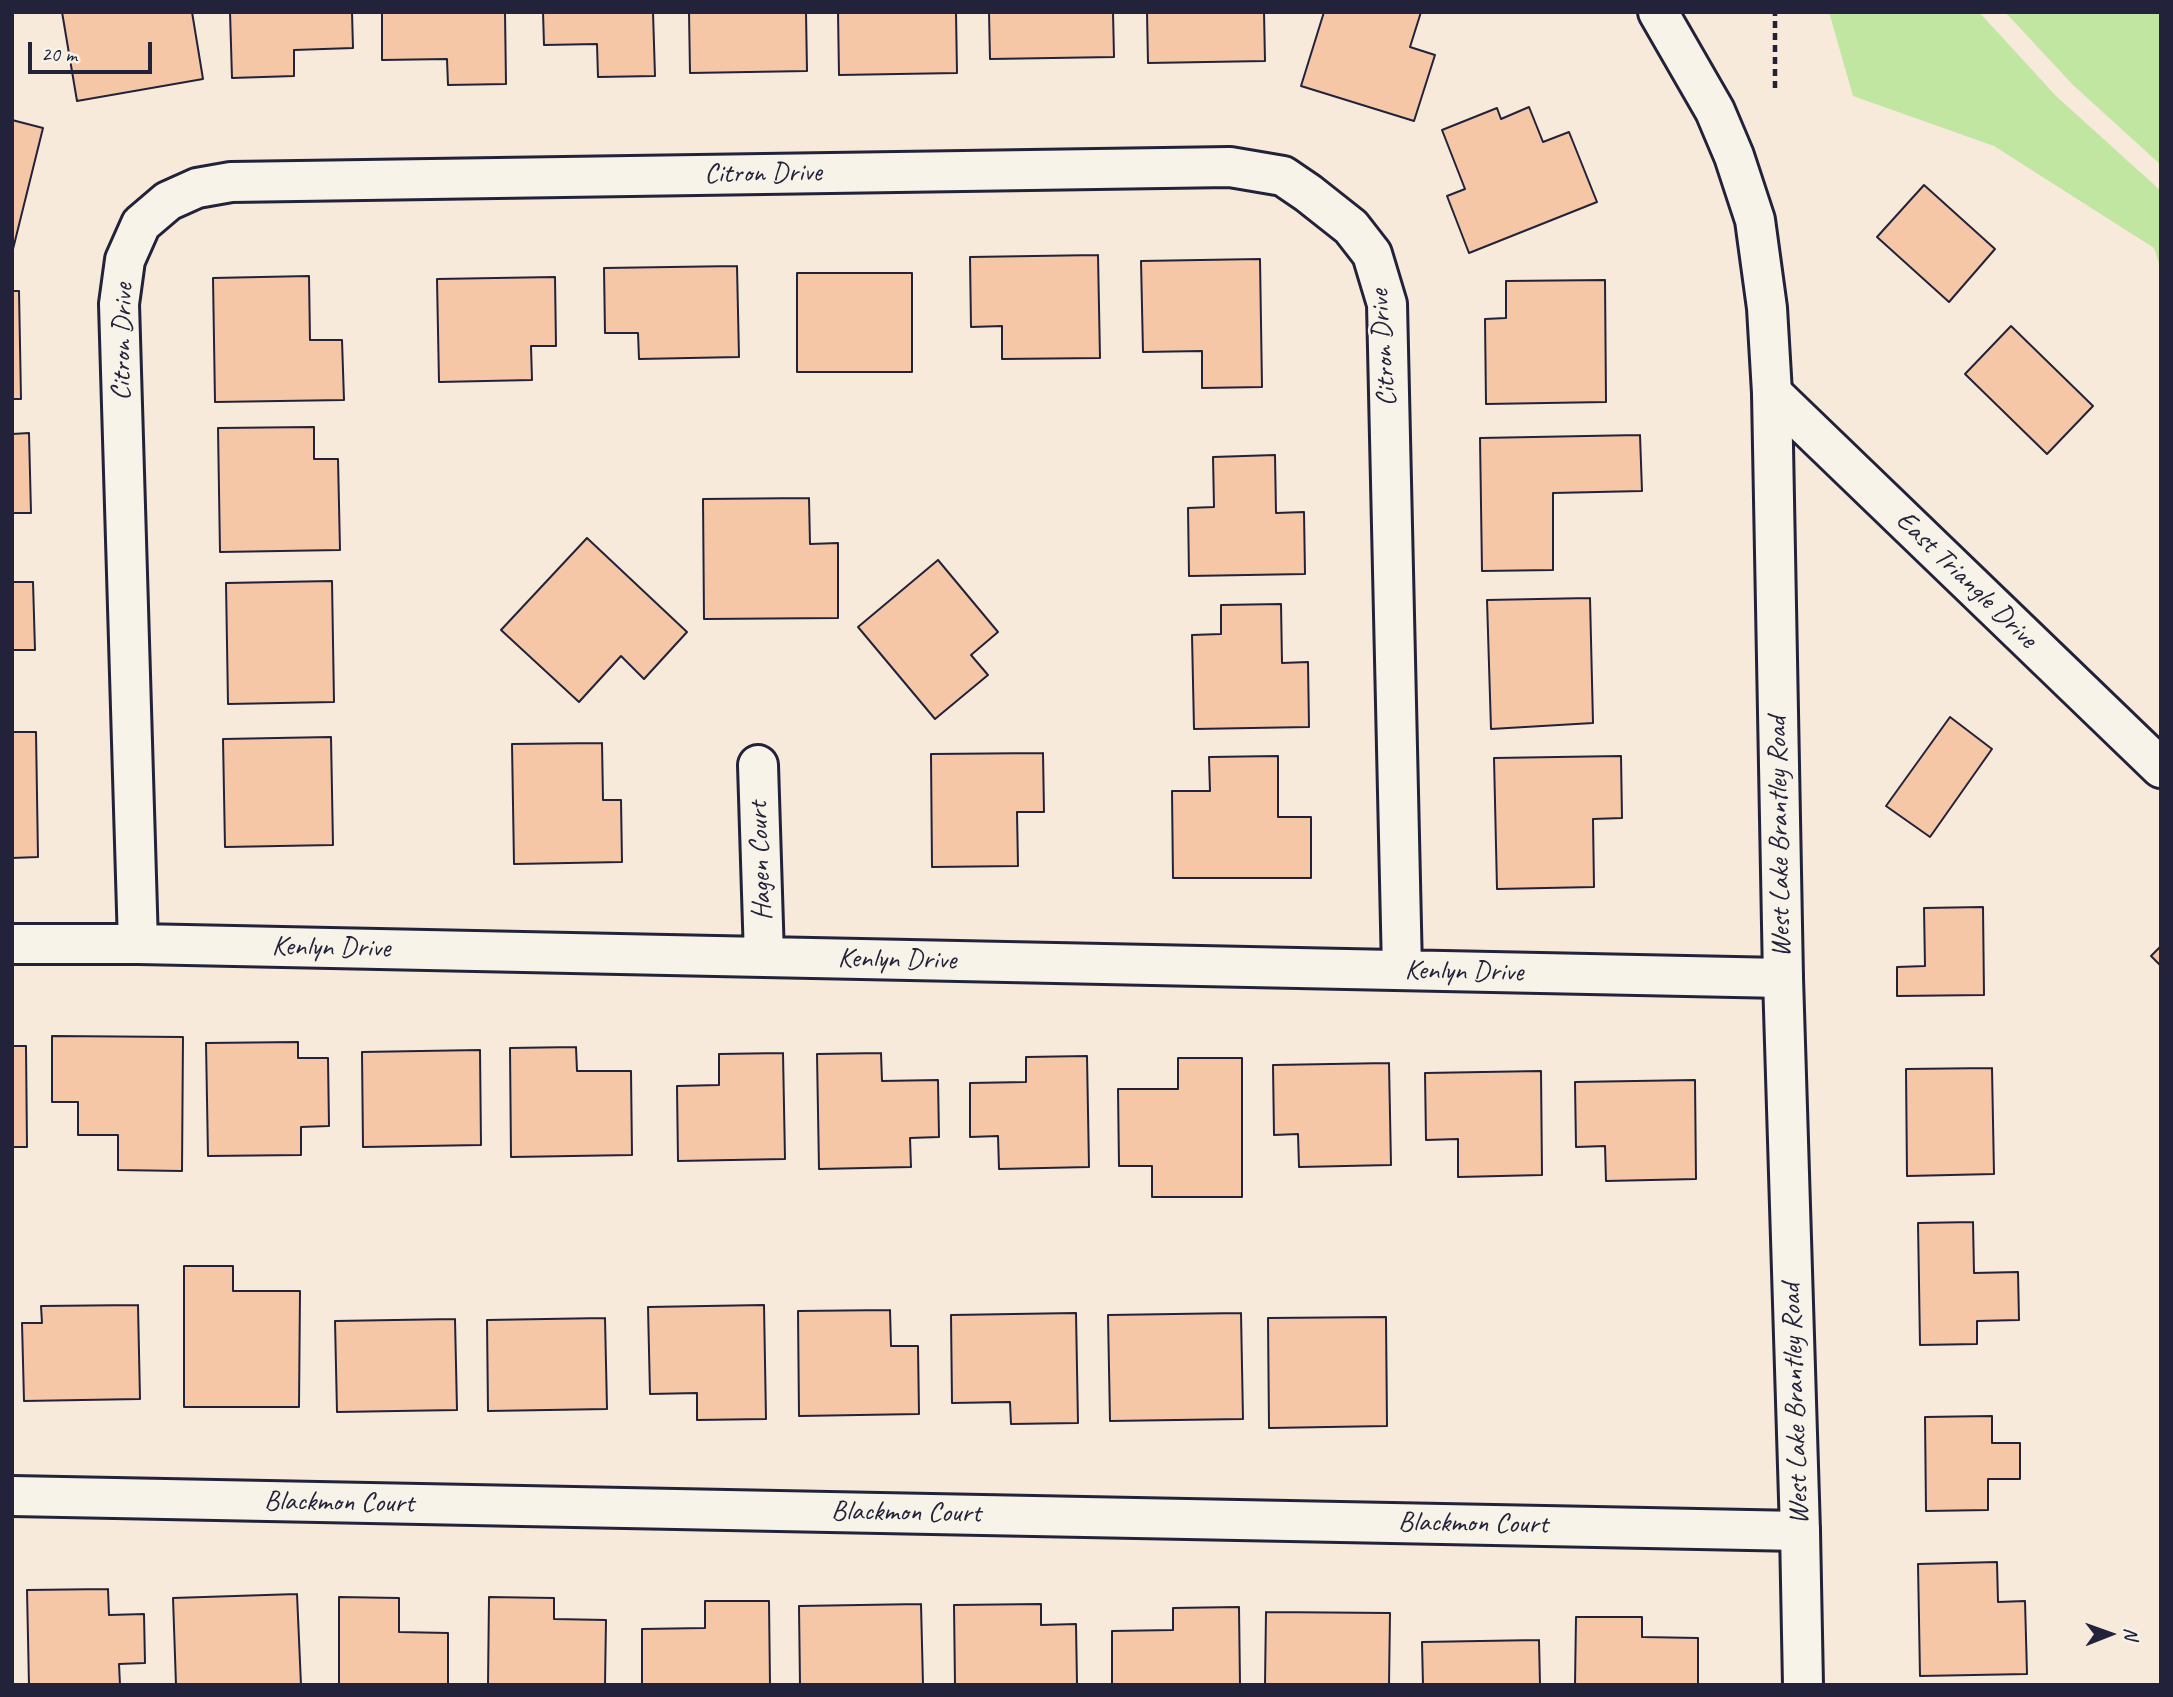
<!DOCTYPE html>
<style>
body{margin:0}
#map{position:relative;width:2173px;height:1697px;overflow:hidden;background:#f7eadb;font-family:Caveat,sans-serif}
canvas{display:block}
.frame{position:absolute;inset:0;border:14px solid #22223b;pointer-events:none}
.north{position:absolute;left:2075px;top:1599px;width:70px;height:70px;-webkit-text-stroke:5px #f7f3e8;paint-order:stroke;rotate:89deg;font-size:19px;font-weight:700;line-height:28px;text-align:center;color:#22223b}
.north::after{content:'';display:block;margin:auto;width:24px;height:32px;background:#22223b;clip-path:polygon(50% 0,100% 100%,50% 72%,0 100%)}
.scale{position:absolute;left:28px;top:42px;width:124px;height:32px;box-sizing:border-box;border:4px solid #22223b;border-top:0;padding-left:9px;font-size:21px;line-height:24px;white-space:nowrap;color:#22223b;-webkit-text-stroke:5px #f7f3e8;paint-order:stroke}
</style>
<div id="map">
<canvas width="2173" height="1697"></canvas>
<div class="frame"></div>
<div class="north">N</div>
<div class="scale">20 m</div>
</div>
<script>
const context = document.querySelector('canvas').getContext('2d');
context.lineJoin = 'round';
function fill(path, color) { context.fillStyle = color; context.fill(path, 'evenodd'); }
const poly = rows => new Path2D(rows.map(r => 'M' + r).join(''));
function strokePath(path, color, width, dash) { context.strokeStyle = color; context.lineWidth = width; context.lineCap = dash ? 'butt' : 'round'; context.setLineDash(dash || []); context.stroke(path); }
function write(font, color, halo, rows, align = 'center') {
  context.font = font + ' Caveat,sans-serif'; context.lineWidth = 5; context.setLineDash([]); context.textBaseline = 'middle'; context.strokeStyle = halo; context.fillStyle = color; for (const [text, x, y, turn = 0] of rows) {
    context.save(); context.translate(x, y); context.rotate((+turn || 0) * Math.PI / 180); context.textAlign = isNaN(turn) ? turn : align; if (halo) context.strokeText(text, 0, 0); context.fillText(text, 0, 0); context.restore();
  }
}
fill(poly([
 [1829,12,1979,12,2056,96,2161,191,2161,269,2154,248,1994,146,1853,96],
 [2005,12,2161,12,2161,165,2073,85]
]), '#c1e6a1');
const building = poly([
 [62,12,192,12,203,79,77,101,62,12],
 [230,12,352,12,353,48,294,50,294,76,232,78,230,12],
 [382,12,505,12,506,84,448,85,447,59,382,60,382,12],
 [543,12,653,12,655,76,598,77,597,44,544,45,543,12],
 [689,12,806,12,807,71,690,73,689,12],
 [838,12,956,12,957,73,839,75,838,12],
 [989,12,1113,12,1114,57,990,59,989,12],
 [1147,12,1264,12,1265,61,1148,63,1147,12],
 [1324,12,1421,12,1410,47,1435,55,1414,121,1301,86,1324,12],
 [1529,107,1543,142,1569,132,1597,202,1469,253,1447,196,1465,189,1442,130,1497,108,1501,119,1529,107],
 [12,120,43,128,13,249,12,249,12,120],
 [1924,185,1995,249,1949,302,1877,237,1924,185],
 [1098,255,1100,358,1002,359,1002,326,971,327,970,257,1098,255],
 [1260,259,1262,387,1202,388,1202,351,1143,352,1141,261,1260,259],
 [737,266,739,357,639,359,638,333,605,333,604,268,737,266],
 [797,273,912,273,912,372,797,372,797,273],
 [309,276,310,340,342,340,344,400,215,402,213,278,309,276],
 [555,277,556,346,531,346,532,380,439,382,437,279,555,277],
 [1605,280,1606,402,1486,404,1485,319,1506,318,1506,281,1605,280],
 [12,291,19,291,21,399,12,399,12,291],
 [2011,326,2093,406,2047,454,1965,374,2011,326],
 [314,427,314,459,338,459,340,550,220,552,218,428,314,427],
 [29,433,31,513,12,513,12,434,29,433],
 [1640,435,1642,491,1553,493,1553,570,1482,571,1480,438,1640,435],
 [1275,455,1276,513,1304,512,1305,574,1189,576,1188,508,1214,507,1213,457,1275,455],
 [809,498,810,544,838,543,838,618,704,619,703,499,809,498],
 [587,538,687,632,644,679,621,656,579,702,501,630,587,538],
 [938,560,998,632,971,655,988,675,935,719,858,627,938,560],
 [332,581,334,702,228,704,226,583,332,581],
 [12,582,33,582,35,650,12,650,12,582],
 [1590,598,1593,723,1491,729,1487,600,1590,598],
 [1281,604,1282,663,1308,662,1309,727,1194,729,1192,635,1221,634,1221,605,1281,604],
 [1950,717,1992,749,1930,837,1886,806,1950,717],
 [12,732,36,732,38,857,12,858,12,732],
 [331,737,333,845,225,847,223,739,331,737],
 [602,743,603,800,621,800,622,862,514,864,512,744,602,743],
 [1043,753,1044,812,1017,812,1018,866,932,867,931,754,1043,753],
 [1278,756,1278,817,1311,817,1311,878,1173,878,1172,791,1210,791,1209,757,1278,756],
 [1621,756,1622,818,1593,819,1594,887,1497,889,1494,758,1621,756],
 [1983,907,1984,995,1897,996,1897,967,1925,966,1924,908,1983,907],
 [2161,946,2161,966,2151,956,2161,946],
 [52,1036,183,1037,182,1171,118,1170,118,1135,78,1135,78,1102,52,1102,52,1036],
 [298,1042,298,1058,328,1058,329,1126,301,1127,301,1155,208,1156,206,1043,298,1042],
 [12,1046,26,1046,27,1147,12,1147,12,1046],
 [576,1047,577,1071,631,1071,632,1155,511,1157,510,1048,576,1047],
 [480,1050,481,1145,363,1147,362,1052,480,1050],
 [783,1053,785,1159,678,1161,677,1086,719,1085,719,1054,783,1053],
 [881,1053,882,1081,938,1080,939,1137,910,1138,911,1167,819,1169,817,1054,881,1053],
 [1087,1056,1089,1167,999,1169,998,1136,970,1137,970,1083,1026,1082,1026,1057,1087,1056],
 [1178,1058,1242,1058,1242,1197,1152,1197,1152,1166,1119,1166,1118,1089,1178,1089,1178,1058],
 [1389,1063,1391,1165,1299,1167,1298,1134,1274,1135,1273,1065,1389,1063],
 [1992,1068,1994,1174,1907,1176,1906,1069,1992,1068],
 [1541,1071,1542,1175,1458,1177,1458,1139,1426,1140,1425,1073,1541,1071],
 [1695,1080,1696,1179,1606,1181,1605,1146,1576,1147,1575,1082,1695,1080],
 [1973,1222,1974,1273,2018,1272,2019,1320,1977,1321,1977,1344,1920,1345,1918,1223,1973,1222],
 [184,1266,233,1266,233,1291,300,1291,299,1407,184,1407,184,1266],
 [138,1305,140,1399,24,1401,22,1323,42,1323,41,1306,138,1305],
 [764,1305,766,1419,697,1420,697,1393,650,1394,648,1307,764,1305],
 [890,1310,891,1346,918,1346,919,1414,799,1416,798,1311,890,1310],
 [1076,1313,1078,1423,1011,1424,1010,1402,952,1403,951,1315,1076,1313],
 [1241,1313,1243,1419,1110,1421,1108,1315,1241,1313],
 [1386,1317,1387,1426,1269,1428,1268,1318,1386,1317],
 [605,1318,607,1409,488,1411,487,1320,605,1318],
 [455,1319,457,1410,337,1412,335,1321,455,1319],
 [1992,1416,1992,1443,2020,1443,2020,1479,1988,1479,1988,1510,1926,1511,1925,1417,1992,1416],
 [1997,1562,1998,1602,2025,1601,2027,1674,1920,1676,1918,1564,1997,1562],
 [108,1589,109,1615,144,1614,145,1663,119,1664,120,1685,29,1685,27,1590,108,1589],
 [297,1594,301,1685,176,1685,173,1598,297,1594],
 [339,1597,399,1598,399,1632,448,1633,448,1685,339,1685,339,1597],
 [489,1597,554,1598,554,1619,606,1620,605,1685,488,1685,489,1597],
 [705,1601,769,1601,770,1685,642,1685,642,1629,705,1628,705,1601],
 [921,1604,923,1685,800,1685,799,1606,921,1604],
 [1041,1604,1041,1625,1076,1624,1077,1684,955,1685,954,1605,1041,1604],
 [1239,1607,1240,1685,1112,1685,1112,1631,1173,1630,1173,1608,1239,1607],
 [1266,1612,1390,1613,1389,1685,1265,1685,1266,1612],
 [1576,1617,1642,1617,1642,1637,1698,1638,1698,1685,1575,1685,1576,1617],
 [1539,1640,1540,1685,1423,1685,1422,1642,1539,1640]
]);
fill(building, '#f6c7a6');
strokePath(building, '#22223b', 2);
const minor = poly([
 [1772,393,2161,768],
 [758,765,764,957],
 [12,944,138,944,764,957,1783,978],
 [138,944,119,304,125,260,141,224,168,201,197,188,231,182,1230,167,1283,176,1308,193,1351,227,1372,254,1387,304,1402,970],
 [12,1496,1800,1531]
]);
const tertiary = poly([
 [1658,12,1715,111,1734,156,1755,220,1767,308,1772,393,1783,978,1800,1531,1803,1685]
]);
strokePath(minor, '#22223b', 44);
strokePath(tertiary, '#22223b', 44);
strokePath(poly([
 [1775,88,1775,12]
]), '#22223b', 4.5, [7, 5]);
strokePath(minor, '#f7f3e8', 38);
strokePath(tertiary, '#f7f3e8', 38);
write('28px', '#22223b', '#f7f3e8', [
 ["Citron Drive",763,174,-1],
 ["Citron Drive",123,342,-89],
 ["Citron Drive",1384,348,-94],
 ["East Triangle Drive",1966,580,44],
 ["West Lake Brantley Road",1780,837,-91],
 ["Hagen Court",761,861,-92],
 ["Kenlyn Drive",331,948,1],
 ["Kenlyn Drive",897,960,1],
 ["Kenlyn Drive",1464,972,1],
 ["West Lake Brantley Road",1796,1404,-92],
 ["Blackmon Court",339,1503,1],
 ["Blackmon Court",906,1513,1],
 ["Blackmon Court",1473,1524,1]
]);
</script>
